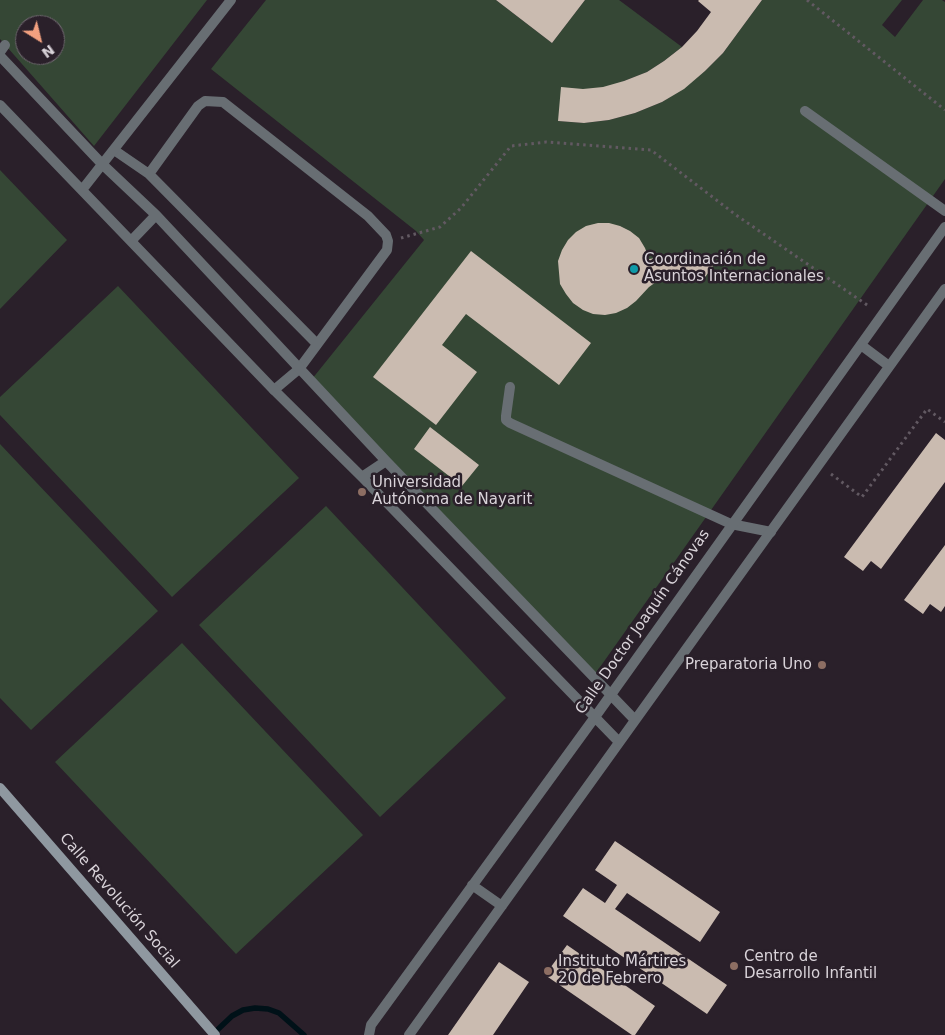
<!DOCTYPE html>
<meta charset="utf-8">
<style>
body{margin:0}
#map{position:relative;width:945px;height:1035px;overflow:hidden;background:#2a202a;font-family:"DejaVu Sans",sans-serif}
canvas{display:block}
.north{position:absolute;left:15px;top:15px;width:50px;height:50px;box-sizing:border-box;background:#2a202a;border:1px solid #706870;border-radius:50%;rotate:144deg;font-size:14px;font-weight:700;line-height:20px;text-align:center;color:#d9d3d9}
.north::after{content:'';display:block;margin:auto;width:18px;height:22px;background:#f2a07f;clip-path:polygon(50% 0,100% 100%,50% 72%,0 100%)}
</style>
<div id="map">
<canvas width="945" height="1035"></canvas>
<div class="north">N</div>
</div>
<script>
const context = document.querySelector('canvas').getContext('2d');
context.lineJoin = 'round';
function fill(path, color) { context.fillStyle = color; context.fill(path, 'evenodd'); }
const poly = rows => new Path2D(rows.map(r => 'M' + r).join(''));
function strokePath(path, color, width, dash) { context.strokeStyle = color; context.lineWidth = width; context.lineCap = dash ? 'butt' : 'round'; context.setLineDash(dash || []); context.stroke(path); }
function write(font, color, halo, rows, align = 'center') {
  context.font = font + ' "DejaVu Sans",sans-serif'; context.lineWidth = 5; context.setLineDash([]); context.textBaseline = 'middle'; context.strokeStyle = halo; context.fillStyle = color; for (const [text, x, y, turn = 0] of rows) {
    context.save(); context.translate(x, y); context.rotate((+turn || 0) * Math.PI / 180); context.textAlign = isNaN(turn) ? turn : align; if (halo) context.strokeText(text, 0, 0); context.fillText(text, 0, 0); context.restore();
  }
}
fill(poly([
 [0,0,207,0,94,146,0,39],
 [25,25,55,25,55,55,25,55],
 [266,0,496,0,552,43,585,0,619,0,682,47,664,61,647,72,624,81,558,121,584,123,609,120,635,113,662,102,684,88,705,71,723,53,762,0,902,0,882,25,895,37,923,0,942,0,945,2,945,179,593,677,312,379,424,240,416,231,211,69],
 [0,170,67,240,0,309],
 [118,286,299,478,172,597,0,415,0,397],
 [0,444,158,611,31,730,0,698],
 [326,506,506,698,380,817,199,625],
 [182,643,363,835,236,954,55,762]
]), '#354735');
strokePath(poly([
 [212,1035,232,1016,243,1010,255,1008,268,1009,279,1013,304,1035]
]), '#001118', 5.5);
fill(poly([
 [496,0,585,0,552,43],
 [699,0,762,0,723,53,705,71,684,89,662,102,635,113,609,120,584,123,558,121,561,87,583,89,603,87,624,81,647,72,664,61,682,47,697,31,711,12,698,1],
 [598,223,609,223,620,226,630,231,639,238,645,248,649,259,681,254,693,256,713,266,701,283,689,278,679,277,668,278,656,282,649,287,636,301,627,308,616,313,605,315,593,314,583,310,573,303,566,294,560,284,558,261,562,250,568,240,576,232,586,226],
 [471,251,591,343,559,385,466,314,442,345,477,372,436,425,373,377],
 [430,427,479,465,462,486,414,449],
 [936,433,945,440,945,482,881,569,871,561,863,571,844,557],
 [945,545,945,606,941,612,930,604,923,614,904,600],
 [615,841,720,912,700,942,627,893,615,909,727,985,707,1014,563,916,583,888,605,903,617,885,595,870],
 [567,945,655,1006,635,1035,632,1035,545,975],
 [499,962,529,982,493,1035,448,1035]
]), '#cabbb0');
strokePath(poly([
 [807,0,945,110],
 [401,238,440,227,461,208,511,146,546,142,651,150,736,215,870,307],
 [831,474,862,497,927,409,945,422]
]), '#625962', 3, [2.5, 4]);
strokePath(poly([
 [805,111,945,211],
 [114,150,149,174,317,344],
 [149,174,198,106,205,101,223,102,368,216,386,235,388,241,387,250,299,369,274,390],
 [510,387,506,416,506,420,510,423,731,524,771,532]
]), '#686e73', 10);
strokePath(poly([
 [0,52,5,45]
]), '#686e73', 10);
strokePath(poly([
 [0,56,102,164,156,215,386,461,635,720],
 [0,105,274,390,362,477,619,742],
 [82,190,231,0],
 [132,240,156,215],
 [861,345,889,366],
 [362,477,386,461],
 [472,885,502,906],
 [369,1035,371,1025,595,717,945,227],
 [409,1035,945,289]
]), '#686e73', 10);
strokePath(poly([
 [0,788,215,1035]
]), '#8f98a0', 10);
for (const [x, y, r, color] of [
 [634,269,5,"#0f9aa8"],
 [362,492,5,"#8d6e63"],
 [822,665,5,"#8d6e63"],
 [734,966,5,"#8d6e63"],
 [548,971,5,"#8d6e63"]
]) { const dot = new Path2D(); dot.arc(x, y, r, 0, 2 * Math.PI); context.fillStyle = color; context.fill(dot); strokePath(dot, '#2a202a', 2); }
write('15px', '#d9d3d9', '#2a202a', [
 ["Coordinación de",644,260],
 ["Asuntos Internacionales",644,277],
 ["Universidad",372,483],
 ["Autónoma de Nayarit",372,500],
 ["Preparatoria Uno",812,665,"right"],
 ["Centro de",744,957],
 ["Desarrollo Infantil",744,974],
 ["Instituto Mártires",558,962],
 ["20 de Febrero",558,979]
], 'left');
write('15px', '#d9d3d9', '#2a202a', [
 ["Calle Doctor Joaquín Cánovas",643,622,-55],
 ["Calle Revolución Social",119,901,49]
]);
</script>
